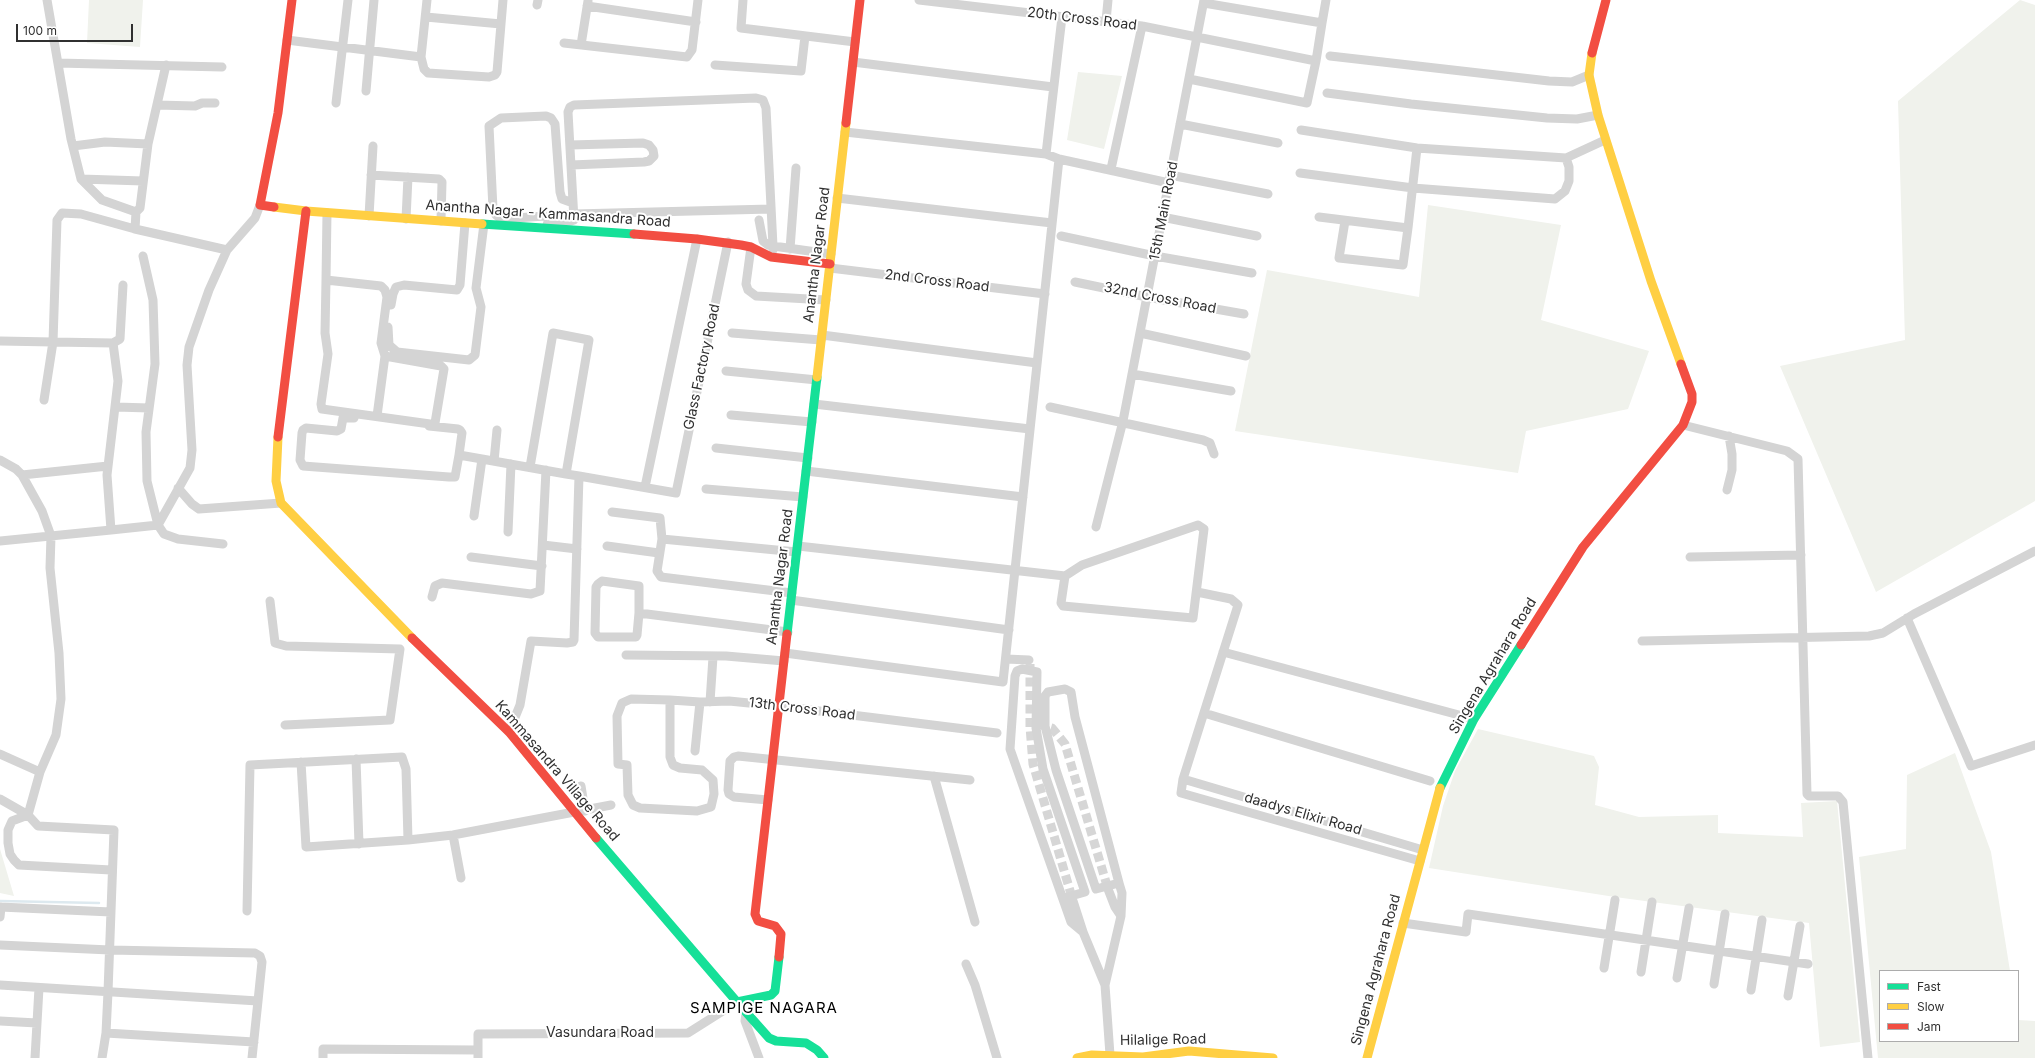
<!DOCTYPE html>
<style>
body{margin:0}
#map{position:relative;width:2035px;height:1058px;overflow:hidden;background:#fff;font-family:Inter,sans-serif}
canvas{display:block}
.legend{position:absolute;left:1879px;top:970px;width:140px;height:72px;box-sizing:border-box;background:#fff;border:1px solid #acacac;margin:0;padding:5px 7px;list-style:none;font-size:12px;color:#303030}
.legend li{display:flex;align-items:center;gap:8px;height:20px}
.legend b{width:20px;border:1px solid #acacac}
.scale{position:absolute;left:16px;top:24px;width:117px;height:18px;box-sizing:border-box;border:2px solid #303030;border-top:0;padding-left:5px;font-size:12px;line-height:14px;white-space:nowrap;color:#303030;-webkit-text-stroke:3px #fff;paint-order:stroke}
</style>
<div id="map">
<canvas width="2035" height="1058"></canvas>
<ul class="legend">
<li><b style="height:5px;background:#16e098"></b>Fast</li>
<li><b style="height:5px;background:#ffcf43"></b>Slow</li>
<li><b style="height:5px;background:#f24e42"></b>Jam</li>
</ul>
<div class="scale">100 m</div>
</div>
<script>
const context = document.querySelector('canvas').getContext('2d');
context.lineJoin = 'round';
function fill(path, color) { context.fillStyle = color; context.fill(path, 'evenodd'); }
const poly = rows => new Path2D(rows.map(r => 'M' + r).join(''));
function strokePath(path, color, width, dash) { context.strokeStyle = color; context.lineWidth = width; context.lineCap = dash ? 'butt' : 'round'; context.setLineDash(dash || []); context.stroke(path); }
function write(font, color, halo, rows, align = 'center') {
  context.font = font + ' Inter,sans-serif'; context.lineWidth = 4; context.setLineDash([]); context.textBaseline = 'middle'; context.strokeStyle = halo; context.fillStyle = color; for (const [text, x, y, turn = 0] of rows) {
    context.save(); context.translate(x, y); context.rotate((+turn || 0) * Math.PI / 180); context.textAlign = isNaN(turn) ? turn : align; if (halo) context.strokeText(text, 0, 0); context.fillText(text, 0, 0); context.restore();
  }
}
fill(poly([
 [89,0,143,0,140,47,87,43],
 [2020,0,2035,5,2035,501,1876,592,1780,366,1905,340,1898,101],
 [1078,72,1122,76,1104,149,1067,140],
 [1428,205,1561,225,1541,320,1649,351,1628,409,1526,431,1518,473,1235,431,1267,270,1419,297],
 [1478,729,1594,756,1599,767,1595,805,1639,817,1718,815,1718,833,1803,837,1801,803,1837,801,1860,1042,1820,1047,1809,923,1615,897,1429,868,1443,806,1455,771],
 [1955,753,1991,852,2010,971,1880,971,1880,1041,2018,1041,2018,1020,2035,1021,2035,1058,1878,1058,1859,857,1906,849,1907,775],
 [0,849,14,896,0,893]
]), '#f0f2ec');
strokePath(poly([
 [0,901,99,903]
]), '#dde9ef', 2.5);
strokePath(poly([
 [1030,664,1030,727,1033,764,1073,901],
 [1038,724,1052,728,1065,744,1108,889]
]), '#d6d6d6', 9, [9, 4.5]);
strokePath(poly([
 [47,0,71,139,81,179,102,200,136,212,135,229,227,250],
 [427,0,421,57,424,69,428,73,489,77,495,75,497,72,503,0],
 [743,0,741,28,855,42],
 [919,0,1142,26,1316,61,1307,103,1189,79],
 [1204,3,1322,23,1316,61],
 [537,5,538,0],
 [587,6,696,22],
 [426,17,501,24],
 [1106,21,1108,0],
 [1322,23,1326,0],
 [287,40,421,57],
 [564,43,687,57,692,50,698,0],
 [581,45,588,1],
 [1330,56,1549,81,1572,82,1589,75],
 [853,62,1053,87],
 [58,63,222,67],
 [715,65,801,71,805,36],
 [366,91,374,0],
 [1327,93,1411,104,1547,118,1577,119,1598,115],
 [336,103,348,0],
 [157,105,195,106,202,103,215,103],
 [1180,124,1278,143],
 [1301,130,1417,148,1566,158,1605,140],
 [845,132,1046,154,1059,159,1169,183],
 [570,145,643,143,649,145,653,150,654,156,649,161,644,162,571,165],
 [73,146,105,142,148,144],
 [1046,154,1062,17],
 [1111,169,1142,26],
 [1300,173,1413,188,1555,199,1565,191,1569,181,1569,167,1566,158],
 [371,175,439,179,442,182,441,221],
 [1170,175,1268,194],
 [81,179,143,181],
 [837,198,1052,223],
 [573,203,562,199,560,192,555,124,551,118,546,116,501,118,489,126,493,209,496,215,501,219,574,214,771,209],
 [136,212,140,208,148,144,166,65],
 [369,216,373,146],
 [1162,217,1257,236],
 [1319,217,1408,228,1417,148],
 [406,219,408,177],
 [759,220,763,241,768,245,773,246,773,250],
 [1345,221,1339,258,1403,265,1408,228],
 [546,228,548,222,571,221,574,220,568,112,570,107,574,105,756,98,763,100,766,108,773,246,831,254],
 [1061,236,1155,256,1252,273],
 [751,247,746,284,748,290,756,296,826,300],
 [790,249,796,168],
 [143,256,153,300,155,364,146,432,147,481,158,525,164,534,178,539,223,544],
 [830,268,1045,294],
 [326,280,325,333,328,354,321,404,322,409,430,424,435,423,444,369,441,366,385,356,381,343,387,297,385,290,381,286,326,280,327,213],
 [1075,282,1147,297,1244,314],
 [391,305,393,294,396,287,404,285,457,290,460,285,465,223],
 [388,327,389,345,397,352,469,360,475,355,481,307,476,288,484,224],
 [732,333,821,340],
 [1140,333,1246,356],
 [822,335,1037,363],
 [0,341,53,342,57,220,62,213,81,214,135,229],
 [113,343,118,381,107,475,111,530,158,525],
 [726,371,817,380],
 [1132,374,1231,391],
 [44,400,53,342,113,343,120,339,123,285],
 [814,404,1030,429],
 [116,407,149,408],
 [1050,407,1203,440,1210,443,1214,454],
 [731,415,812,422],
 [377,416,385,356],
 [354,418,343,418,341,429,337,431,306,428,303,430,302,433,300,460,303,466,449,477,455,477,459,455,482,459],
 [1683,425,1787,451,1798,459,1807,794,1809,796,1838,796,1843,802,1868,1058],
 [429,426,458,429,460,430,462,433,459,455],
 [716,448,808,458],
 [0,460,16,469,22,475,108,466],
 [494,461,497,430],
 [806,471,1023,497],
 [579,476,676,493,728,242],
 [645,487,697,239],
 [178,488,192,504,199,509,281,503],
 [706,489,803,497],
 [1727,490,1732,470,1732,454,1729,436],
 [612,512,660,518,662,539,797,552],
 [474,516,482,459,566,474],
 [158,525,190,468,192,450,187,365,189,347,209,290,227,250,255,218,260,205],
 [1096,527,1123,421,1204,0],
 [508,532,511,464],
 [662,539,657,571,661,577,792,593],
 [0,541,111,530],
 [543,545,577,549],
 [607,546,659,553],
 [798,546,1065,576,1082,565,1198,525,1204,529,1193,618,1063,606,1061,603,1065,576],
 [471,557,542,566],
 [1690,557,1801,555],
 [1197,592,1231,599,1238,605,1183,779,1181,793,1420,861],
 [432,597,435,586,442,583,531,594,540,591,546,470],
 [791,600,1009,630],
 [270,601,275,643,286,646,400,649,390,720,285,725],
 [639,613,639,586,602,581,598,584,596,587,595,633,598,637,636,637,637,635,639,613,788,632],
 [1907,618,1971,766,2035,745],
 [1642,641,1869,636,1883,633,1914,614,2035,551],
 [1223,652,1474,719],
 [785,653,1003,682,1059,159],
 [626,655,726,656,784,661],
 [1006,659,1029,660],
 [670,700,670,757,673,765,680,768,702,770,713,780,714,794,711,807,697,811,640,808,633,805,628,795,627,765,618,764,617,716,622,703,631,699,670,700,700,702,729,701,779,706,997,733],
 [710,702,713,657],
 [1204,713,1430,781],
 [509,732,520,705,531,641,567,643,573,642,574,640,579,476,566,474,589,340,553,333,530,467],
 [695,751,700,702],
 [0,754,40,772,56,735,61,699,59,653,50,568,51,536,42,511,22,475],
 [356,759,359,844],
 [301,762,306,847,408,840,453,835,611,805],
 [934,776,975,922],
 [1183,779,1423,850],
 [581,786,585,811],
 [0,799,28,815,38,826,114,830,108,992,106,1033,102,1058],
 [768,800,734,797,729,794,728,790,730,761,734,757,738,756,970,780],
 [28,815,12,821,8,830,8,843,10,854,14,860,19,865,111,870],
 [28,815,40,772],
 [453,835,461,878],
 [1108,889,1115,907,1121,916],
 [1064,898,1085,892,1043,769,1036,728,1037,672,1022,669,1017,671,1015,676,1010,749,1071,922,1083,932,1105,985,1110,1055],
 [1073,901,1083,932],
 [0,907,111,912],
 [247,911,250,765,402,757,406,769,408,840],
 [0,917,1,907],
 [1403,923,1466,932,1468,914,1808,964],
 [0,945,110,950,255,953,260,956,262,962,258,1001],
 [966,964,975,985,997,1058],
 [1604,968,1615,900],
 [1641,972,1652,902],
 [1677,978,1689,908],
 [1714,984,1725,914],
 [0,985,258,1001,252,1058],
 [1105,985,1121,916,1122,893,1119,883,1075,717,1071,692,1065,689,1048,692,1045,696,1045,726,1056,770,1096,889,1119,883],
 [1751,990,1762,920],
 [1788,996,1800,926],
 [746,1013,745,1021,759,1058],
 [0,1021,37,1023],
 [106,1033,254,1042],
 [35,1058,39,988],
 [323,1058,323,1049,478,1050],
 [478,1058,478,1034,688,1033,737,1002]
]), '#d4d4d4', 9);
strokePath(poly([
 [482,224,634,234],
 [787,634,817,377],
 [1440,788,1474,719,1521,645],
 [596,838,737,1002],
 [779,957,775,991,771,995,737,1002,769,1038,776,1041,806,1043,817,1050,824,1058]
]), '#16e098', 9);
strokePath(poly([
 [1592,53,1589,75,1598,115,1651,281,1681,364],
 [274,207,306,211,482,224],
 [817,377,846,123],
 [278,437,276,481,281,503,412,638],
 [1077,1058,1092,1055,1143,1057,1189,1051,1273,1058],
 [1367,1058,1440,788]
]), '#ffcf43', 9);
strokePath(poly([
 [1592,53,1606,0],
 [846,123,860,0],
 [274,207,260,205,278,113,292,0],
 [634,234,697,239,741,245,751,247,771,257,830,264],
 [278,437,306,211],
 [412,638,509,732,596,838],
 [1521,645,1583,547,1683,425,1692,402,1692,394,1681,364],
 [779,957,781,934,775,926,758,921,755,914,787,634]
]), '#f24e42', 9);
write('14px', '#303030', '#fff', [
 ["20th Cross Road",1082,19,7],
 ["15th Main Road",1164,211,-79],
 ["Anantha Nagar - Kammasandra Road",548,214,4],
 ["Anantha Nagar Road",817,255,-83],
 ["2nd Cross Road",937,281,7],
 ["32nd Cross Road",1160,298,11],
 ["Glass Factory Road",702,367,-78],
 ["Anantha Nagar Road",780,577,-83],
 ["Singena Agrahara Road",1493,666,-59],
 ["13th Cross Road",802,709,7],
 ["Kammasandra Village Road",557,771,49],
 ["daadys Elixir Road",1303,814,16],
 ["Singena Agrahara Road",1376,970,-75],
 ["Vasundara Road",600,1033],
 ["Hilalige Road",1163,1040,-1]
]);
context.letterSpacing = '1px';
write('15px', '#000', '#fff', [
 ["SAMPIGE NAGARA",764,1008]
]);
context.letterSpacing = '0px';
</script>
